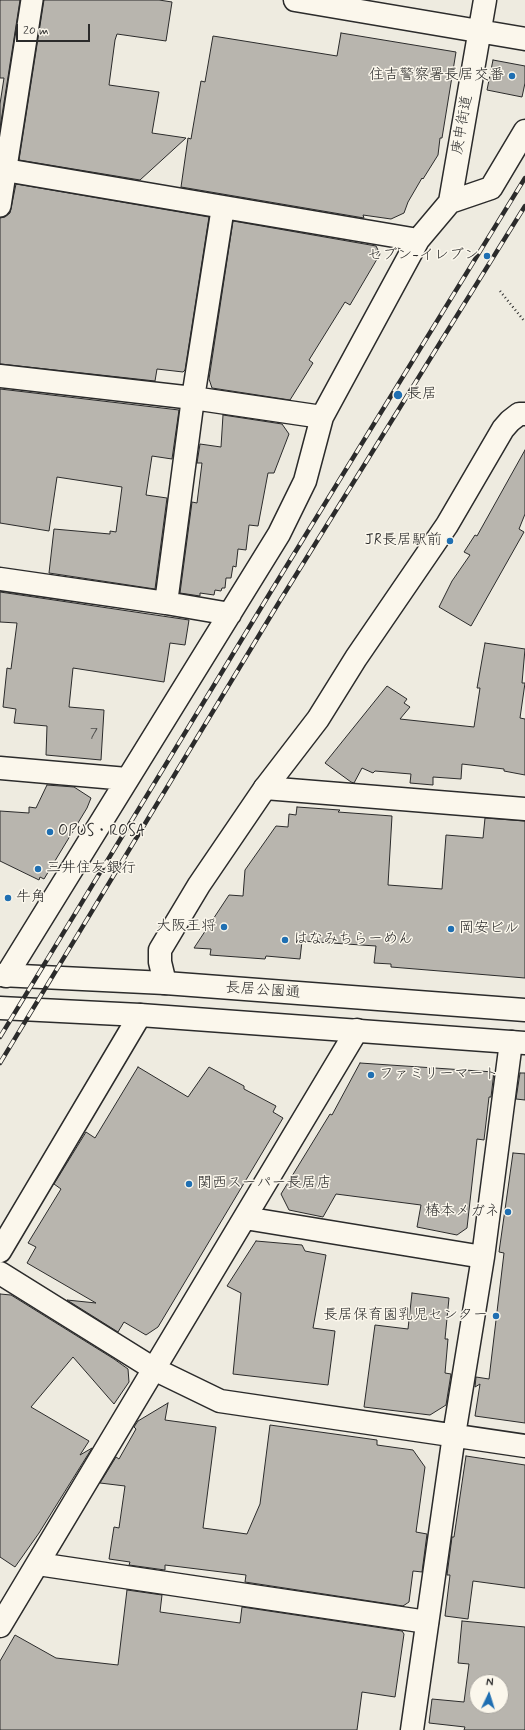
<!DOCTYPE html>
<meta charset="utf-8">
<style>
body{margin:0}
#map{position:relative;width:525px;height:1730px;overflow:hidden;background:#eeebe0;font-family:Mynerve,sans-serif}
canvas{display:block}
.north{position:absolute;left:469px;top:1674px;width:40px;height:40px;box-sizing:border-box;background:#fbf7ec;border:1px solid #a8a59f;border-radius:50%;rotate:4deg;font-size:11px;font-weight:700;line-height:16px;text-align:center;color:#2b2b2b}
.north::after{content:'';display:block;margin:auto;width:14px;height:18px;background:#1f6fb2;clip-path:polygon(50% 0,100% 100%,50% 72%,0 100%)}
.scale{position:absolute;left:16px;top:24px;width:74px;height:18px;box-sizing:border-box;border:2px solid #2b2b2b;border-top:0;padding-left:5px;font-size:12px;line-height:14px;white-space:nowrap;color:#2b2b2b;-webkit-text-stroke:3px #fbf7ec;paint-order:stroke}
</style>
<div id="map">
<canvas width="525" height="1730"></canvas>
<div class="north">N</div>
<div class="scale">20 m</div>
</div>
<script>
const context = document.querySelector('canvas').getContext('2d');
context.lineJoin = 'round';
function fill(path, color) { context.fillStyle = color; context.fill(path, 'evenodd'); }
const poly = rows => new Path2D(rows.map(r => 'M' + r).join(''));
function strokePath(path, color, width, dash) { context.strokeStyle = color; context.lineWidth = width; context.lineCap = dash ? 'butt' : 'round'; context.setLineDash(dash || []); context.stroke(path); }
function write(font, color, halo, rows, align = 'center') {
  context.font = font + ' Mynerve,"Klee One",sans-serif'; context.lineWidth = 3; context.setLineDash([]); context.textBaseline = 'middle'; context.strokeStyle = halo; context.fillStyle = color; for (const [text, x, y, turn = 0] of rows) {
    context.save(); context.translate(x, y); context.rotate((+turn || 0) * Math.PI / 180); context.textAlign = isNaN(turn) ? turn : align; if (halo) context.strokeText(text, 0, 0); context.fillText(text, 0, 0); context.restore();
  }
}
const building = poly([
 [0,0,20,0,0,128,0,104,4,78,0,78,0,0],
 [44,0,159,0,172,2,166,41,117,34,115,40,109,85,159,92,152,133,186,138,140,180,19,160,44,0],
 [341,33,456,52,442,138,440,138,438,155,423,179,422,178,408,202,404,213,391,219,363,215,364,218,181,187,188,138,191,139,201,81,205,82,213,36,337,56,341,33],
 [493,60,525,66,525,83,522,97,487,90,493,60],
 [16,184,209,217,185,370,183,372,157,369,155,381,0,364,0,218,5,217,10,213,16,184],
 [233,221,376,246,380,254,350,305,345,302,309,360,313,363,290,400,212,388,209,379,233,221],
 [0,389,179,410,172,459,152,456,146,495,167,498,155,589,49,573,54,529,110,534,110,531,116,532,122,487,57,477,49,531,0,523,0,389],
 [223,415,282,424,289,434,274,473,268,473,258,526,249,525,246,550,238,549,236,567,233,566,231,578,226,578,225,588,222,588,221,591,215,590,214,595,200,593,200,596,180,593,192,502,197,503,202,463,197,463,200,444,221,447,223,415],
 [525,450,525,514,519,529,524,532,471,626,439,607,452,581,470,555,464,552,475,535,477,536,525,450],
 [0,592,189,620,185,645,170,643,164,682,73,668,69,707,104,710,101,760,46,755,47,726,14,723,16,709,3,707,7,668,11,669,17,623,0,622,0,592],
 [485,643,525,649,522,683,525,683,520,718,525,719,525,775,504,771,504,769,462,764,461,779,433,777,433,785,410,783,411,774,375,771,373,773,362,768,354,783,351,782,325,763,387,686,407,699,404,703,410,707,400,719,474,727,480,688,477,688,485,643],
 [47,785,74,787,91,798,87,808,44,879,40,877,39,880,0,861,0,811,29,813,29,807,36,808,47,785],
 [297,807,340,810,338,812,392,816,388,885,442,889,446,835,483,838,485,818,525,821,525,978,391,967,391,964,374,963,376,946,302,941,300,959,266,956,265,959,210,955,211,949,194,948,229,895,243,896,245,870,276,826,288,827,289,814,296,815,297,807],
 [360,1063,494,1072,491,1097,489,1097,484,1140,477,1139,467,1228,457,1235,417,1227,421,1205,336,1194,323,1217,289,1210,281,1194,330,1114,332,1115,360,1063],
 [138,1067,188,1097,209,1067,244,1086,244,1089,276,1106,273,1112,283,1118,158,1327,146,1335,124,1322,118,1332,67,1300,96,1303,27,1263,36,1247,28,1243,61,1189,54,1184,86,1132,95,1138,138,1067],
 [520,1073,525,1073,525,1100,516,1099,520,1073],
 [513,1153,525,1154,525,1423,475,1416,480,1384,475,1387,476,1377,489,1379,504,1253,499,1252,513,1153],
 [256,1241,302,1245,305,1251,326,1255,313,1328,335,1331,328,1385,233,1374,241,1293,227,1286,256,1241],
 [412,1293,449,1298,445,1339,448,1339,445,1373,451,1374,446,1405,430,1415,364,1407,375,1325,408,1329,412,1293],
 [0,1294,11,1295,114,1359,128,1369,129,1382,114,1404,73,1357,31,1407,89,1441,80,1455,92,1448,39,1533,15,1567,0,1557,0,1294],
 [168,1403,165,1420,216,1427,203,1528,247,1534,260,1504,270,1425,377,1440,377,1445,413,1450,425,1467,416,1532,427,1534,422,1572,413,1571,409,1602,403,1606,245,1582,246,1575,165,1565,165,1570,129,1565,130,1562,109,1559,114,1527,119,1528,125,1486,100,1483,116,1457,119,1459,136,1429,134,1427,138,1421,168,1403],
 [466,1456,525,1465,525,1588,473,1581,468,1619,445,1616,450,1575,447,1575,452,1537,454,1537,466,1456],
 [127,1590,162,1595,160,1612,240,1623,242,1607,402,1631,404,1634,395,1697,362,1692,357,1730,0,1730,0,1661,15,1635,56,1658,118,1665,127,1590],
 [462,1621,525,1627,525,1730,464,1730,465,1727,429,1723,432,1699,464,1702,469,1664,458,1663,462,1621],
 [477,1682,501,1682,501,1706,477,1706,477,1682]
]);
fill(building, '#b8b5ae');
strokePath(building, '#2b2b2b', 1);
const pedestrian = poly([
 [0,206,32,0]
]);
const minor = poly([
 [295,0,525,39],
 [0,169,418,240],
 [450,202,485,0],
 [0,376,193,398,322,417],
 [0,579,166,603,230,614],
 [166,603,193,398,223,207],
 [0,768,127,779],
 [265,788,525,809],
 [6,976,279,534,305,481,322,417,418,240,450,202,491,188,525,131],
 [245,1218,483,1257],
 [0,1251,140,1015],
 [0,1273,154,1369,220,1401,525,1446],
 [0,1626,357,1030],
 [412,1730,454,1435,483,1257,511,1042]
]);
const tertiary = poly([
 [165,983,160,962,160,950,199,885,265,788,318,719,356,658,447,525,503,429,510,421,519,414,525,414],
 [38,1564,427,1622]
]);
const trunk = poly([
 [0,975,165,983,525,1010],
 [0,1008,140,1015,525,1043]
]);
strokePath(pedestrian, '#2b2b2b', 24);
strokePath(minor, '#2b2b2b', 25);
strokePath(tertiary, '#2b2b2b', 25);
strokePath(trunk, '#2b2b2b', 25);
strokePath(poly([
 [500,291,525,322]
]), '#2b2b2b', 2.5, [1, 3]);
strokePath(pedestrian, '#fbf7ec', 21);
strokePath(minor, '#fbf7ec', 22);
strokePath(tertiary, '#fbf7ec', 22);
strokePath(trunk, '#fbf7ec', 22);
const rail = poly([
 [0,1037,270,593,525,178],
 [0,1063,281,599,525,206]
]);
strokePath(rail, '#2b2b2b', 4.5);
strokePath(rail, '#fbf7ec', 3, [9]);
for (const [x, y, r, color] of [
 [512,76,4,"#1f6fb2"],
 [487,256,4,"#1f6fb2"],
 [398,395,5,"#1f6fb2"],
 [450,541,4,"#1f6fb2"],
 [50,832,4,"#1f6fb2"],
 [38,869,4,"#1f6fb2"],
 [8,898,4,"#1f6fb2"],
 [224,927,4,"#1f6fb2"],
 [451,929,4,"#1f6fb2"],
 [285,940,4,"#1f6fb2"],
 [371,1075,4,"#1f6fb2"],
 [189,1184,4,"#1f6fb2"],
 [508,1212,4,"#1f6fb2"],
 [496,1316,4,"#1f6fb2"]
]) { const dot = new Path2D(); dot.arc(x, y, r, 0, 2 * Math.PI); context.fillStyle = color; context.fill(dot); strokePath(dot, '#fbf7ec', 1.5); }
write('13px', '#4e4e4c', null, [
 ["7",94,734]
]);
write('15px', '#2b2b2b', '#fbf7ec', [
 ["住吉警察署長居交番",504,76,"right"],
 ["セブン-イレブン",479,256,"right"],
 ["長居",407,395],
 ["JR長居駅前",442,541,"right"],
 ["OPUS・ROSA",58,832],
 ["三井住友銀行",46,869],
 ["牛角",16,898],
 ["大阪王将",216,927,"right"],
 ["岡安ビル",459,929],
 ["はなみちらーめん",293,940],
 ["ファミリーマート",379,1075],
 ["関西スーパー長居店",197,1184],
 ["椿本メガネ",500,1212,"right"],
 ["長居保育園乳児センター",488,1316,"right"]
], 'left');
write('15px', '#2b2b2b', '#fbf7ec', [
 ["庚申街道",463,125,-80],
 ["長居公園通",263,991,4]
]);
</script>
